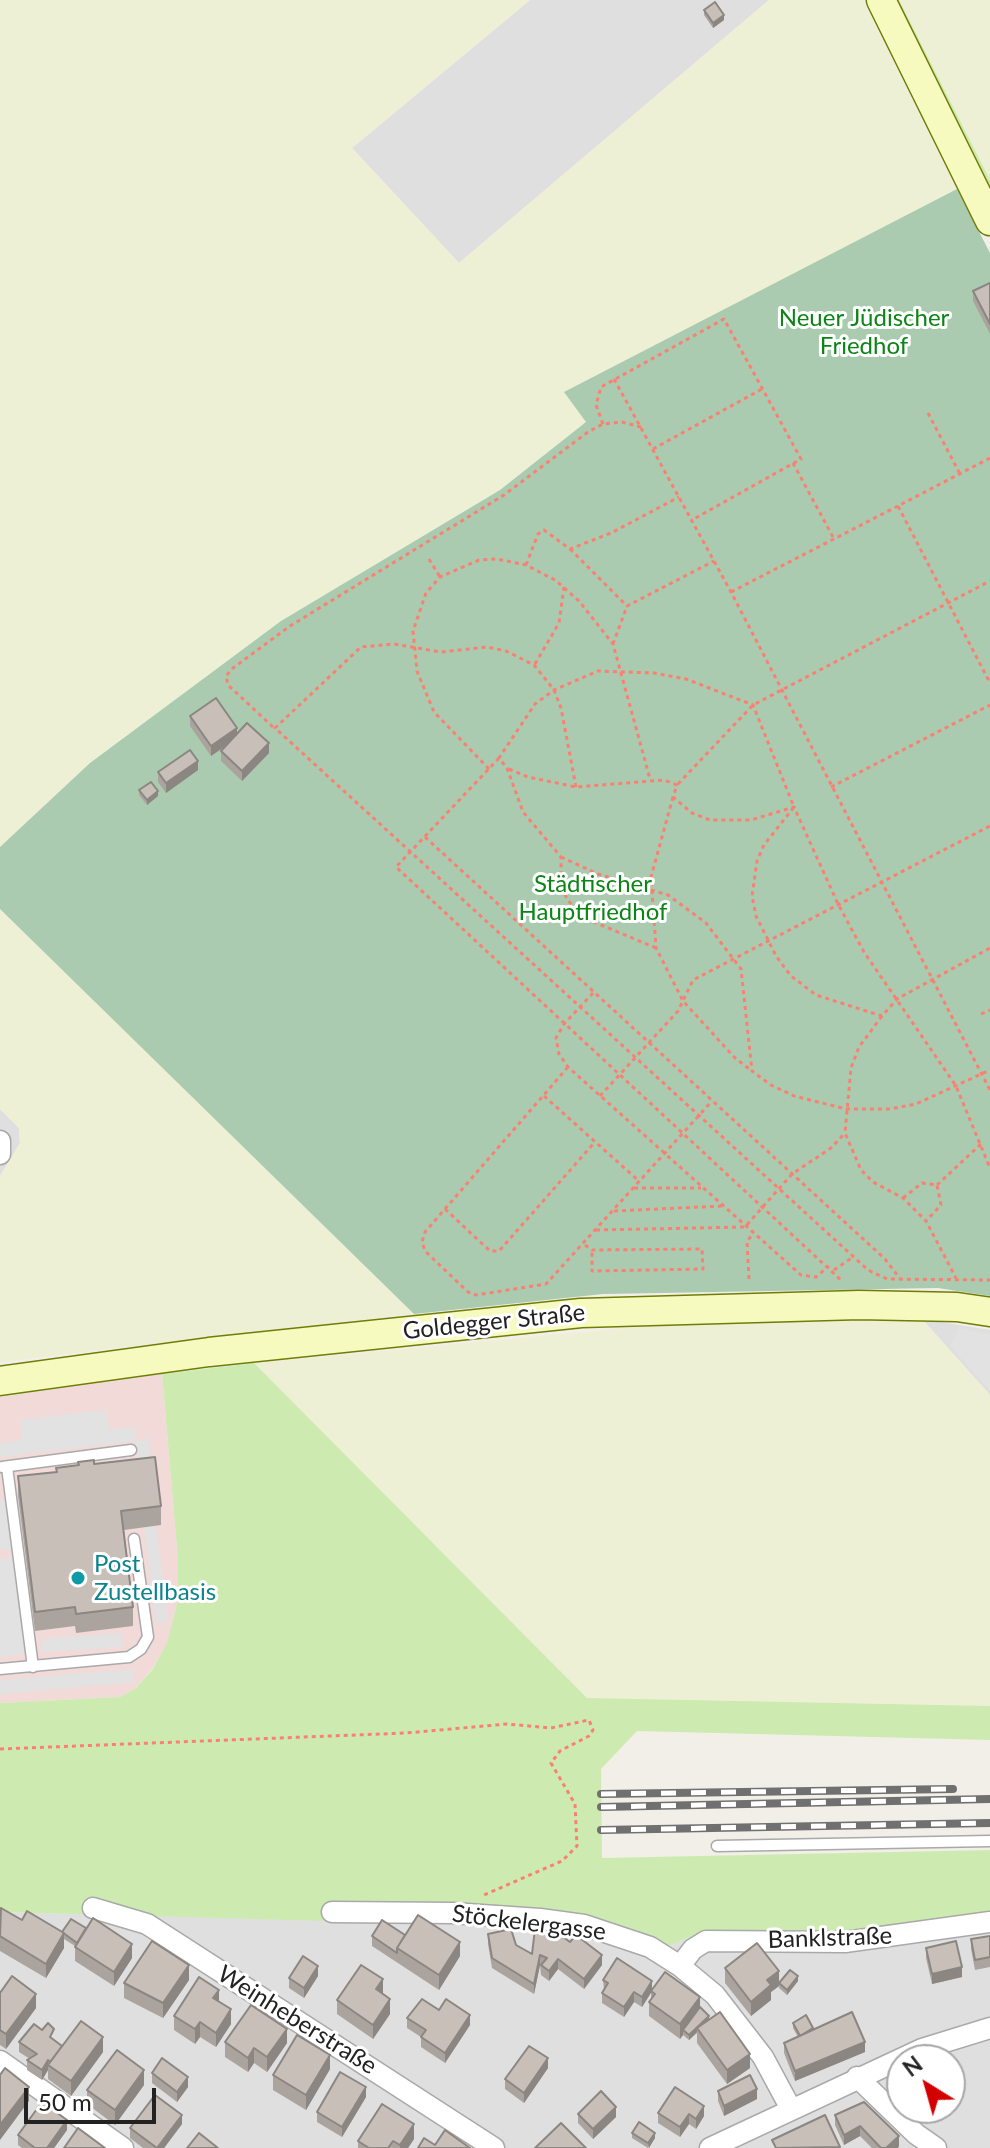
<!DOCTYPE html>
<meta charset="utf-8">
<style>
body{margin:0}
#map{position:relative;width:990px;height:2148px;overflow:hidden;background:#f2efe9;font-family:Lato,sans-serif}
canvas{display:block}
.north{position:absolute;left:886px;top:2044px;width:80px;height:80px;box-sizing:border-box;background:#fff;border:2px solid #a7a7a7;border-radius:50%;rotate:323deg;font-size:22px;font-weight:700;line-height:32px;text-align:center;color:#222}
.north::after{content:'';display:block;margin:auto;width:28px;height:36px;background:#d40000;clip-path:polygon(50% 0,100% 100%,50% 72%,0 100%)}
.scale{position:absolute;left:24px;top:2088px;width:132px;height:36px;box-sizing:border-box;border:4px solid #222;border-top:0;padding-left:10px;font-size:24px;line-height:28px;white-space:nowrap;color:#222;-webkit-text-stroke:6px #fff;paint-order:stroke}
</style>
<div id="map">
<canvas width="990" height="2148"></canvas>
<div class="north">N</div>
<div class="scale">50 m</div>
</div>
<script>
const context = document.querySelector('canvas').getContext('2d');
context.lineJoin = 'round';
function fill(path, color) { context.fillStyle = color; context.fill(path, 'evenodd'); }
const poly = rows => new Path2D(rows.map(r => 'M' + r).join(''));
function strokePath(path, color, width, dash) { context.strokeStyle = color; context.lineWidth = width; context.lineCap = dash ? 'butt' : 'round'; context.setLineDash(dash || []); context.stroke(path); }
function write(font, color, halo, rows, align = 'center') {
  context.font = font + ' Lato,sans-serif'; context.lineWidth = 6; context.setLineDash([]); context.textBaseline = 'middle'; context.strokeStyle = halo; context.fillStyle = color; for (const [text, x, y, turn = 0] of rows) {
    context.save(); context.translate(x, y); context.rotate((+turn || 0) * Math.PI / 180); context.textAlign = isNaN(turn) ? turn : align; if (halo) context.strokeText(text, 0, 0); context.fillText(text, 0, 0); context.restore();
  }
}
fill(poly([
 [530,0,769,0,459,263,352,148],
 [0,1109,19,1128,20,1143,0,1176],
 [922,1319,990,1330,990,1395],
 [456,1902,586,1916,623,1927,666,1947,702,1932,847,1936,990,1916,990,2148,0,2148,0,1912,327,1920,329,1903],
 [902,2060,950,2060,950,2108,902,2108]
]), '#e0dfdf');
fill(poly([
 [162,1374,178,1560,177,1604,167,1644,152,1669,136,1688,120,1697,0,1703,0,1397]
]), '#f2dad9');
fill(poly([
 [0,0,530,0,352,148,459,263,769,0,863,0,957,189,565,392,587,422,500,490,281,621,90,763,0,847],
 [899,0,990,0,990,180],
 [0,909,414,1314,0,1362,0,1176,20,1143,19,1128,0,1109],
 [922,1319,990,1395,990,1706,587,1698,254,1363,647,1326]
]), '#eef0d5');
fill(poly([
 [889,0,899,0,990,180,990,201],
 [254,1363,587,1698,990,1706,990,1740,637,1731,601,1769,602,1858,990,1850,990,1916,847,1936,702,1932,666,1947,623,1927,586,1916,456,1902,329,1903,328,1921,0,1912,0,1703,120,1697,136,1688,152,1670,167,1643,177,1604,178,1560,162,1374]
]), '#cdebb0');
fill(poly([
 [957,189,990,253,990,1296,938,1288,603,1294,414,1314,0,909,0,847,90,763,281,621,500,490,586,422,564,392]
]), '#aacbaf');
fill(poly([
 [959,1328,990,1334,990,1391,950,1346],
 [106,1410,109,1430,134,1427,136,1440,149,1439,152,1465,139,1467,135,1441,0,1457,0,1443,22,1440,20,1420],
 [5,1498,12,1551,0,1549,0,1501],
 [156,1526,168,1622,156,1623,144,1527],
 [13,1557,24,1654,0,1657,0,1559],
 [121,1633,122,1647,42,1652,41,1639],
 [133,1669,135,1682,0,1694,0,1680]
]), '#e2e2e2');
const lane = poly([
 [2,1467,131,1450],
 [7,1467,33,1667],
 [0,1669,129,1657,141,1649,148,1637,134,1539],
 [717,1846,990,1841]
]);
const street = poly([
 [0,1141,0,1154],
 [93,1908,147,1924,494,2148],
 [332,1912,453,1913,540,1919,584,1925,650,1947,680,1966,715,1995,763,2057,791,2109],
 [680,1966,693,1949,706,1941,845,1942,990,1922],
 [0,2061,123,2148],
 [857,2077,916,2134,936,2148],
 [710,2148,922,2049,990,2028]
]);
const secondary = poly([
 [881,0,990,221],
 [0,1381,209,1352,581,1313,859,1305,957,1307,990,1312]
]);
strokePath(lane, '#a9a9a9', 13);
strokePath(street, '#a9a9a9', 23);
strokePath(secondary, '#707d05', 31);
strokePath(poly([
 [614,379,731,592,990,1090],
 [928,413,960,474],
 [603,424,596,405,601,387,724,319,801,459,692,520],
 [653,449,762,389],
 [990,458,898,506,990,683],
 [793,463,833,537],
 [570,549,627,606,714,561],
 [429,559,440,577],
 [526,565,538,534,544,530,570,549,611,533,679,497],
 [731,592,898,506],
 [613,644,627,606],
 [535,664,559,623,564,587],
 [273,727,228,685,226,676,233,668,290,626,504,495,588,432,603,424,622,422,641,427],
 [499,758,396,867,843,1282],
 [489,769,434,712,417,671,413,631,426,593,440,577,479,560,497,559,526,565,555,580,579,601,613,644,650,779],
 [509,769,528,777,576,787,664,780,677,785,673,797,692,813,710,820,751,820,794,807,838,904,864,952,956,1086,990,1168],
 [678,784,753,705,990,581],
 [576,787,561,708,554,690,534,665,506,651,487,647,441,652,394,644,361,647,275,728,868,1270,887,1279,990,1280],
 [831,787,990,705],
 [673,797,651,877,656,948,683,1001,735,1058,752,1071],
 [425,837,885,1259,901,1280],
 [561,857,598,874,668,895,706,923,741,969,752,1071,771,1085,794,1096,846,1109,890,1109,916,1104,990,1070],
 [656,948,594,922,568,901,561,886,561,857,523,812,507,768,499,758,535,704,554,690,598,671,654,673,686,679,753,705,794,807,764,845,757,861,752,896,756,916,776,956,791,976,816,995,882,1016,897,999,990,948],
 [593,993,564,1024,556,1038,559,1054,568,1067,801,1275,816,1277,829,1266],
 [981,1014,990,1010],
 [882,1016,859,1047,851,1068,845,1133,861,1170,873,1182,903,1198,926,1221,956,1278],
 [568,1067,425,1232,422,1242,425,1251,468,1292,476,1295,546,1284,712,1101],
 [544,1096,639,1181],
 [600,1096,678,1011,693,980,990,826],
 [937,1185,981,1144],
 [634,1188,701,1188],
 [903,1198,922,1183,937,1185,941,1205,926,1221],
 [445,1209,490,1251,499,1251,595,1142],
 [614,1211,722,1206],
 [596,1230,745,1227,792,1174,831,1148,845,1133],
 [585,1245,592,1250,702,1249,703,1269,592,1271,592,1250],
 [834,1270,853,1257],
 [749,1279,747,1241,753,1234],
 [0,1749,406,1733,507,1724,551,1728,589,1720,593,1730,589,1736,560,1751,551,1763,575,1804,577,1846,562,1861,484,1895]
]), '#fa8072', 3, [4, 4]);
strokePath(lane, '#fff', 10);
strokePath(street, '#fff', 20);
strokePath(secondary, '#f7fabf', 28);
const rail = poly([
 [601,1794,953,1789],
 [601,1807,990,1799],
 [601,1830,990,1823]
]);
strokePath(rail, '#707070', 8);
strokePath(rail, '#fff', 5, [15]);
fill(poly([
 [704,10,724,20,713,28,704,15],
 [990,283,990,334,973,301,973,291],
 [190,716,237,733,269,753,242,781,221,761,221,751,225,746,211,756,190,726],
 [198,770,166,793,158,782,158,772],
 [139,790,158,796,147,805,139,795],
 [94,1464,161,1506,161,1525,124,1530,133,1607,133,1626,76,1633,75,1626,35,1631,18,1496,18,1476,56,1472],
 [0,1909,22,1920,62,1932,132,1958,114,1986,75,1961,75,1946,64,1939,64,1948,46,1978,0,1951],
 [488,1934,516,1945,532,1954,602,1965,584,1989,558,1969,549,1981,541,1975,540,1965,534,1994,492,1968,488,1944],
 [372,1936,460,1956,439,1990,372,1946],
 [990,1936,990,1967,975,1970,971,1949,971,1939],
 [926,1948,962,1977,932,1984,926,1958],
 [725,1968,779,1983,798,1981,787,1995,779,1988,779,1986,771,1992,771,2000,751,2016,725,1983],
 [318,1976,304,1998,289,1988,289,1978],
 [189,1980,163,2018,124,1998,124,1983],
 [603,1980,652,1989,700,2007,750,2068,727,2084,697,2043,697,2033,689,2040,683,2035,680,2039,649,2016,649,2002,651,1999,651,1993,642,2007,634,2002,624,2017,602,2003,602,1993,604,1990],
 [0,1993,36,2008,6,2049,0,2045],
 [337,2000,390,2014,373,2039,337,2014],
 [219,2001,231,2024,216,2047,200,2037,195,2044,174,2030,174,2016],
 [439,2010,470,2025,445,2063,421,2047,421,2037,407,2028,407,2018],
 [793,2023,865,2052,795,2081,784,2053,784,2043,798,2037,793,2028],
 [54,2040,62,2046,103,2052,71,2096,48,2079,48,2070,42,2080,27,2070,27,2060,30,2059,19,2052,19,2042],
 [225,2042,287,2043,267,2072,254,2063,248,2072,225,2057],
 [548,2068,524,2103,505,2089,505,2079],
 [330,2069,306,2110,273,2090,273,2075],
 [152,2073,188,2087,177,2102,152,2083],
 [144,2085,115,2125,87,2104,87,2090],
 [675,2087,704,2116,696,2129,689,2124,680,2137,658,2123,658,2113],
 [718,2091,757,2099,724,2116,718,2101],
 [366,2097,342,2137,317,2122,317,2112],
 [864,2102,899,2146,898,2148,872,2148,860,2136,844,2145,835,2125,835,2115],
 [578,2114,616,2117,593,2139,578,2123],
 [182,2124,164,2148,143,2148,130,2138,130,2128],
 [67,2130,54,2148,22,2148,18,2145,18,2135],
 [632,2133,655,2138,648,2148,632,2138],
 [414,2139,408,2148,358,2148,358,2141]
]), '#aba49e');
fill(poly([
 [724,15,724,20,713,28,713,23],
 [237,728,237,738,211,756,211,746],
 [269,743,269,753,242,781,242,771],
 [198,761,198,770,166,793,166,783],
 [158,791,158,796,147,805,147,800],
 [64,1933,64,1948,46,1978,46,1964],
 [460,1942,460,1956,439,1990,439,1975],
 [132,1944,132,1958,114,1986,114,1972],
 [540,1955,540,1965,534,1994,534,1984],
 [602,1955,602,1965,584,1989,584,1979],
 [558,1959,558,1969,549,1981,549,1971],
 [189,1965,189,1980,163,2018,163,2003],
 [318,1966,318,1976,304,1998,304,1988],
 [962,1967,962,1977,932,1984,932,1974],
 [779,1971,779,1986,771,1992,771,2000,751,2016,751,2002,767,1980],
 [798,1976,798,1981,787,1995,787,1990],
 [383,1979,383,1994,376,1989],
 [652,1981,652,1991,642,2007,642,1997],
 [219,1990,219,2004,213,1998],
 [634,1992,634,2002,624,2017,624,2007],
 [36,1994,36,2008,6,2049,6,2034],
 [700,1997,700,2012,683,2030,683,2035,680,2039,680,2024],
 [390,1999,390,2014,373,2039,373,2025],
 [231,2009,231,2024,216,2047,216,2033],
 [470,2015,470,2025,445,2063,445,2053],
 [709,2016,709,2021,697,2028,697,2032,689,2040,689,2035],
 [200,2022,200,2037,195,2044,195,2029],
 [287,2029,287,2043,267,2072,267,2057],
 [103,2037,103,2052,71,2096,71,2081],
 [865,2042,865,2052,795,2081,795,2071],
 [254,2048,254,2063,248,2072,248,2058],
 [750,2054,750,2068,727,2084,727,2070],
 [330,2055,330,2069,306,2110,306,2095],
 [548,2058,548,2068,524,2103,524,2093],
 [48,2060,48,2070,42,2080,42,2070],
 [144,2070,144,2085,115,2125,115,2110],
 [188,2077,188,2087,177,2102,177,2092],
 [29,2087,29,2101,0,2140,0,2125],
 [366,2087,366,2097,342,2137,342,2127],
 [757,2089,757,2099,724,2116,724,2106],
 [704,2106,704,2116,696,2129,696,2119],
 [616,2107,616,2117,593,2139,593,2129],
 [689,2114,689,2124,680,2137,680,2127],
 [182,2115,182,2124,164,2148,157,2148],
 [67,2120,67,2130,54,2148,47,2148],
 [414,2124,414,2139,408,2148,400,2148,400,2145],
 [860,2126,860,2136,844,2145,844,2135],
 [655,2133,655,2138,649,2148,648,2143],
 [899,2136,899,2146,898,2148,886,2148]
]), '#8b8681');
const building = poly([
 [715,2,724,15,713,23,704,10,715,2],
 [990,283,990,324,973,291,990,283],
 [216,698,237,728,211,746,190,716,216,698],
 [247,723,269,743,242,771,221,751,247,723],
 [190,750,198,761,166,783,158,772,190,750],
 [151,782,158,791,147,800,139,790,151,782],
 [155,1457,161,1506,121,1511,133,1607,76,1614,75,1607,35,1612,18,1476,57,1472,56,1468,79,1465,78,1462,94,1460,94,1464,155,1457],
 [1,1908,22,1920,27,1911,64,1933,46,1964,0,1936,1,1908],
 [418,1915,460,1942,439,1975,397,1948,418,1915],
 [93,1918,132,1944,114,1972,75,1947,93,1918],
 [71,1919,86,1928,77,1943,62,1932,71,1919],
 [382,1920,405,1935,397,1948,397,1953,372,1936,382,1920],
 [511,1929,516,1945,532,1954,535,1929,559,1934,570,1942,576,1935,602,1955,584,1979,558,1959,549,1971,541,1965,547,1958,540,1955,534,1984,492,1958,488,1934,511,1929],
 [990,1936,990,1957,975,1960,971,1939,990,1936],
 [152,1941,189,1965,163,2003,124,1983,152,1941],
 [956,1941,962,1967,932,1974,926,1948,956,1941],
 [757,1943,779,1971,767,1980,771,1985,751,2002,725,1968,757,1943],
 [303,1956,318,1966,304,1988,289,1978,303,1956],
 [617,1958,652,1981,642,1997,634,1992,624,2007,602,1993,608,1983,603,1980,617,1958],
 [361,1965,383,1979,376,1989,390,1999,373,2025,337,2000,361,1965],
 [790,1970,798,1976,787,1990,779,1983,790,1970],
 [665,1972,700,1997,680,2024,649,2002,655,1994,651,1991,665,1972],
 [12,1976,36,1994,6,2034,0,2030,0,1993,12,1976],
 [199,1977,219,1990,213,1998,231,2009,216,2033,200,2022,195,2029,174,2016,199,1977],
 [422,1999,439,2010,446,1999,470,2015,445,2053,421,2037,426,2030,407,2018,422,1999],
 [251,2005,287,2029,267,2057,254,2048,248,2058,225,2042,251,2005],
 [700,2007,709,2016,689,2035,683,2030,700,2007],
 [720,2012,750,2054,727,2070,697,2028,720,2012],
 [852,2012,865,2042,795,2071,784,2043,852,2012],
 [806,2015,813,2028,800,2036,793,2023,806,2015],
 [81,2021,103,2037,71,2081,48,2065,81,2021],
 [48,2023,54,2029,50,2037,62,2046,50,2062,48,2060,42,2070,27,2060,37,2054,19,2042,34,2024,42,2030,48,2023],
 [297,2035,330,2055,306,2095,273,2075,297,2035],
 [529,2046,548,2058,524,2093,505,2079,529,2046],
 [117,2050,144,2070,115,2110,87,2090,117,2050],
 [162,2058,188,2077,177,2092,152,2073,162,2058],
 [5,2068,29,2087,0,2125,0,2075,5,2068],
 [340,2072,366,2087,342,2127,317,2112,340,2072],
 [750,2075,757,2089,724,2106,718,2091,750,2075],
 [675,2087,704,2106,696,2119,689,2114,680,2127,658,2113,675,2087],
 [601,2091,616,2107,593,2129,578,2114,601,2091],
 [155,2095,182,2115,157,2148,130,2128,155,2095],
 [42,2102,67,2120,47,2148,35,2148,18,2135,42,2102],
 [864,2102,899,2136,886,2148,881,2148,860,2126,844,2135,835,2115,864,2102],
 [382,2104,414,2124,400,2145,393,2141,388,2148,369,2148,358,2141,382,2104],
 [825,2115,840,2147,776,2148,772,2140,825,2115],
 [639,2122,655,2133,648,2143,632,2133,639,2122],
 [561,2123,586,2148,535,2148,561,2123],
 [78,2128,105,2148,64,2148,78,2128],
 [445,2130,470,2148,418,2148,424,2138,435,2145,445,2130],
 [199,2133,218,2148,187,2148,199,2133]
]);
fill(building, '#c7bfb8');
strokePath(building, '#8b8681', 2);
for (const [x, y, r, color] of [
 [78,1578,8,"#0f9aa8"]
]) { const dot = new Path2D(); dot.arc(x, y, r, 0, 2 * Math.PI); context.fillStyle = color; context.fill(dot); strokePath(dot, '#fff', 3); }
write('24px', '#0c8416', '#fff', [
 ["Neuer Jüdischer",864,318],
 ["Friedhof",864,346],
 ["Städtischer",593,884],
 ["Hauptfriedhof",593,912]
]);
write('24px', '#222', '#fff', [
 ["Goldegger Straße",494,1322,-6],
 ["Stöckelergasse",529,1923,7],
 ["Banklstraße",830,1938,-2],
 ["Weinheberstraße",297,2020,32]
]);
write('24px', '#0d838f', '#fff', [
 ["Post",94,1564],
 ["Zustellbasis",94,1592]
], 'left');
</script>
